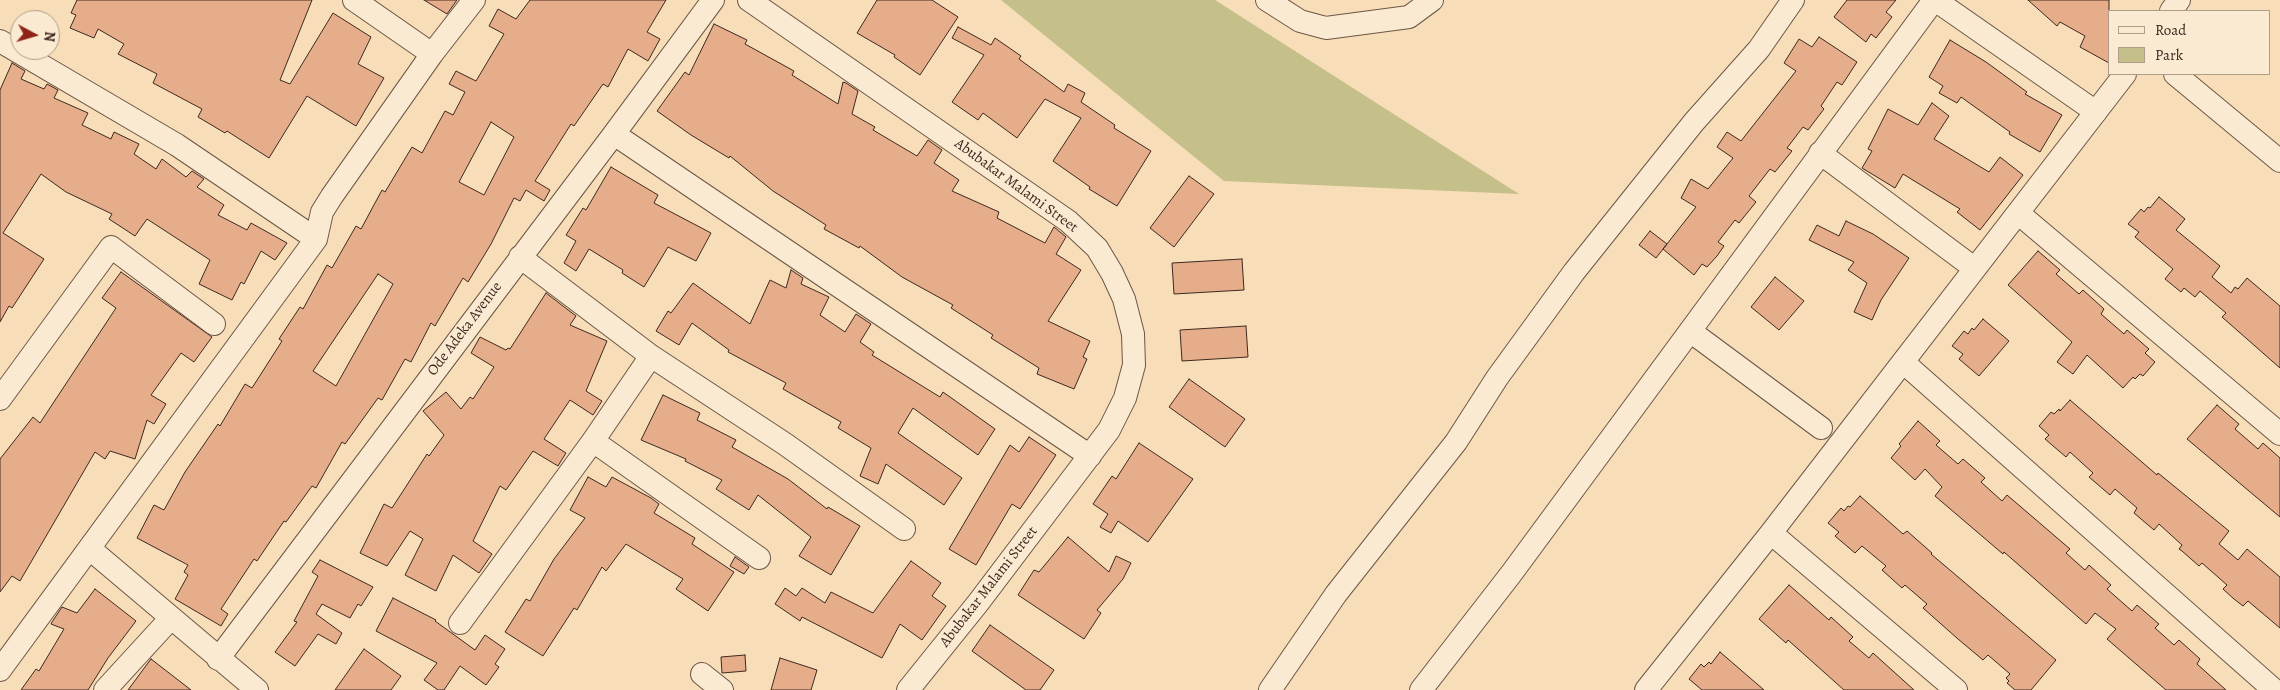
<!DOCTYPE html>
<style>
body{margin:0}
#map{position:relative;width:2280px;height:690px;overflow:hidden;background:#f8deb8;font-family:Alegreya,serif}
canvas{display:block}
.legend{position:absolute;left:2108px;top:10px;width:162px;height:65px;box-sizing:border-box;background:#faead1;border:1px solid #af9c8a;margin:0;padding:6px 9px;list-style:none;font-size:15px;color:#3e2820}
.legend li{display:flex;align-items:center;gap:10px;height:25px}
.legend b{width:25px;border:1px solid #af9c8a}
.north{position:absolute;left:10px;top:10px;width:50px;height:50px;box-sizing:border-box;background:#faead1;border:1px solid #af9c8a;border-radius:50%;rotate:96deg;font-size:14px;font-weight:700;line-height:20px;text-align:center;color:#3e2820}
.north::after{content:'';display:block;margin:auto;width:18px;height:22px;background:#8f2418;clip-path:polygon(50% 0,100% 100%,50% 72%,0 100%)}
</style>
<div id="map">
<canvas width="2280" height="690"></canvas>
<ul class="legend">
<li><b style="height:6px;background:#faead1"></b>Road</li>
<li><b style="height:14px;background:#c5bf89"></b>Park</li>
</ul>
<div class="north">N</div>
</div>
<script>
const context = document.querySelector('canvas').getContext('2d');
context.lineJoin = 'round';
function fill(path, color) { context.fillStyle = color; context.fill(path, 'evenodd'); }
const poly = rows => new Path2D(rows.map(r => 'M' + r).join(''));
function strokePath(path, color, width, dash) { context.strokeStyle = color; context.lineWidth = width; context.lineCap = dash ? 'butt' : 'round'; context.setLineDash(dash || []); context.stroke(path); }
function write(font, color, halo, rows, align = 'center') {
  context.font = font + ' Alegreya,serif'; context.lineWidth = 4; context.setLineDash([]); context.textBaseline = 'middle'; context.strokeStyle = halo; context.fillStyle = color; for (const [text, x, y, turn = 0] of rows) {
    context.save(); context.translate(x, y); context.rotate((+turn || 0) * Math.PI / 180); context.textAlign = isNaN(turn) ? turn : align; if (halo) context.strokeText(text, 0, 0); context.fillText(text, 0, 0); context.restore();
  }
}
fill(poly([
 [1001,0,1215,0,1519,194,1224,181]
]), '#c5bf89');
const building = poly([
 [77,0,312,0,280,80,290,84,333,13,371,37,358,64,384,78,356,126,307,96,269,158,227,131,225,133,198,117,202,109,153,83,157,74,118,54,124,44,98,29,94,38,70,28,76,15,71,13,77,0],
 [424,0,457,0,447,14,424,0],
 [530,0,666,0,647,32,660,39,648,61,628,49,608,87,603,84,574,126,571,124,535,181,550,190,544,201,526,190,520,201,514,198,491,244,468,282,463,278,435,326,431,323,411,362,405,359,382,400,378,398,345,444,342,442,316,488,312,486,286,522,284,521,257,561,254,559,221,609,228,614,221,626,175,599,188,575,184,572,188,565,137,538,154,505,164,510,185,472,218,424,220,426,245,384,252,388,282,341,279,339,300,307,303,309,327,265,332,268,356,226,361,229,382,190,385,192,412,147,422,153,445,111,453,115,465,92,449,84,456,71,476,81,504,34,489,26,498,9,516,19,530,0],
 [491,122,514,137,484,195,459,182,491,122],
 [378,274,393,284,336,386,313,371,378,274],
 [877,0,932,0,958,17,920,75,894,57,895,55,857,33,877,0],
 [1847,0,1896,0,1886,12,1892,17,1876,38,1871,34,1866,42,1834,17,1847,0],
 [2028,0,2109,0,2109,63,2080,47,2085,36,2060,22,2057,26,2028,0],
 [714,24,747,40,745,44,794,71,792,75,838,104,843,82,846,83,858,91,852,114,875,127,873,130,917,156,928,140,942,150,934,163,959,180,952,191,999,212,997,218,1045,243,1054,227,1066,237,1056,254,1081,270,1048,321,1090,341,1083,357,1087,359,1074,389,1037,374,1039,368,991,338,993,335,951,308,953,305,902,277,860,246,859,248,824,229,826,225,773,191,730,156,729,158,691,135,657,111,685,72,689,75,714,24],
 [958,27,991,45,995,38,1021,56,1019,59,1064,92,1068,84,1085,93,1081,102,1115,125,1114,128,1151,151,1117,206,1089,189,1090,187,1053,161,1081,118,1045,99,1017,138,983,113,978,120,952,102,984,55,952,38,958,27],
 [1819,37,1857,62,1842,85,1837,82,1821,106,1824,109,1808,130,1803,127,1787,148,1792,151,1775,172,1770,169,1749,196,1756,202,1739,223,1735,220,1718,242,1724,246,1717,256,1707,267,1702,264,1694,275,1663,249,1696,207,1681,198,1691,179,1708,189,1733,158,1717,147,1727,132,1741,141,1796,71,1784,63,1799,39,1812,47,1819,37],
 [1950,40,1986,62,2027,92,2025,94,2062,115,2040,152,2009,134,2010,132,1961,97,1957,103,1939,93,1943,86,1929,77,1950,40],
 [12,63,25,71,21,79,44,89,47,84,58,90,54,98,88,113,82,125,111,139,114,132,139,144,134,154,156,169,162,159,186,177,192,171,204,179,197,187,224,205,218,215,247,230,251,223,287,243,275,260,261,251,244,284,241,282,232,300,199,284,210,260,147,219,135,236,109,219,112,214,66,192,41,174,3,233,44,259,12,308,9,306,0,322,0,90,12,63],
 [1932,103,1949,116,1934,139,1989,172,2000,157,2023,175,1980,230,1957,212,1960,209,1903,174,1895,188,1862,168,1872,151,1868,149,1888,109,1918,125,1932,103],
 [611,167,658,195,654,203,711,233,696,261,668,247,644,287,622,273,623,270,589,249,576,271,564,263,576,241,566,235,583,208,586,210,611,167],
 [1189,176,1214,194,1174,247,1150,228,1189,176],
 [2159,197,2185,219,2176,230,2220,266,2212,277,2231,293,2235,287,2238,289,2247,278,2280,306,2280,368,2222,317,2226,313,2200,291,2195,297,2184,288,2181,292,2165,279,2173,269,2135,237,2139,232,2128,224,2141,209,2144,212,2148,207,2150,208,2159,197],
 [1846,221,1873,234,1909,258,1881,300,1872,320,1854,312,1867,283,1848,270,1854,262,1809,240,1817,225,1839,236,1846,221],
 [1650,231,1667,244,1656,258,1639,245,1650,231],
 [2038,251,2060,270,2056,274,2079,294,2083,290,2104,309,2101,314,2124,334,2127,330,2149,349,2145,353,2155,362,2143,376,2140,374,2135,379,2133,377,2123,388,2087,355,2073,374,2057,362,2072,342,2008,285,2038,251],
 [1242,259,1244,290,1174,294,1172,263,1242,259],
 [791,270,803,278,801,284,829,297,820,315,845,332,856,314,871,324,860,342,874,352,872,355,940,397,943,392,995,429,978,455,913,408,898,433,962,478,944,505,886,464,878,484,860,476,871,448,838,428,841,422,783,389,786,383,728,352,729,350,692,323,679,345,656,331,668,311,671,313,693,283,750,324,770,280,786,288,791,270],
 [121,272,212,337,194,362,181,353,151,395,166,404,154,424,147,420,135,459,110,451,105,459,95,452,20,581,12,576,0,592,0,459,33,417,40,423,116,308,102,298,121,272],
 [1775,277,1804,301,1779,330,1751,307,1775,277],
 [546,293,576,316,570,325,607,341,586,391,602,401,593,415,570,400,544,439,566,453,558,466,533,451,506,490,500,486,473,541,492,554,479,573,453,555,436,591,405,575,423,539,410,531,387,566,360,553,384,504,392,508,427,454,429,456,444,435,423,411,446,392,461,409,470,397,473,399,494,367,471,353,480,337,506,350,508,348,510,349,546,293],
 [1983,319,2009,341,1979,376,1959,359,1963,354,1952,346,1964,331,1968,334,1972,328,1974,330,1983,319],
 [1246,326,1248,357,1182,361,1180,330,1246,326],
 [1189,379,1245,419,1225,447,1169,407,1189,379],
 [663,395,700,413,697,420,736,440,732,447,788,479,827,509,828,507,860,526,831,575,799,556,811,537,758,495,749,510,716,489,722,480,685,461,686,459,641,440,663,395],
 [2070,400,2157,475,2158,473,2229,531,2219,544,2238,560,2247,549,2280,577,2280,628,2248,601,2243,606,2234,599,2223,589,2227,585,2202,563,2199,566,2182,551,2179,549,2182,545,2159,524,2154,530,2134,513,2137,508,2115,489,2110,495,2089,477,2093,473,2070,452,2066,457,2045,439,2049,435,2039,426,2051,412,2054,414,2059,409,2060,411,2070,400],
 [2217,405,2239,424,2235,429,2258,449,2263,443,2280,458,2280,517,2187,439,2217,405],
 [1918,421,1940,441,1936,445,1958,464,1963,459,1985,478,1981,482,2002,501,2007,495,2070,549,2066,553,2085,570,2089,565,2111,585,2107,589,2132,611,2137,605,2159,624,2155,628,2174,645,2179,640,2200,659,2197,664,2226,690,2166,690,2107,639,2116,629,2095,613,2086,624,2004,552,2003,554,1935,496,1942,487,1925,469,1915,480,1891,458,1901,446,1899,444,1918,421],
 [1029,437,1056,455,1020,509,1012,504,976,565,949,549,1010,445,1019,452,1029,437],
 [1139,443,1193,479,1148,542,1118,521,1111,533,1100,527,1108,514,1093,504,1112,476,1116,479,1139,443],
 [588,477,606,487,612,477,651,498,659,504,654,513,695,538,692,544,734,572,708,611,676,589,683,579,626,544,606,571,602,567,577,610,574,608,543,656,505,632,526,599,530,601,554,559,585,518,570,510,588,477],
 [1860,496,1903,534,1907,531,1932,553,1931,554,2056,660,2031,690,2015,690,2007,683,2009,681,2006,678,2010,674,1988,655,1983,660,1958,639,1923,608,1927,604,1905,585,1902,588,1882,570,1886,566,1862,546,1855,553,1835,536,1839,532,1828,523,1841,508,1844,511,1848,506,1850,507,1860,496],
 [1068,537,1109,572,1116,556,1131,563,1123,579,1097,610,1101,613,1084,639,1018,595,1034,570,1039,572,1068,537],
 [735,557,749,567,744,574,730,566,735,557],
 [320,560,373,587,361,606,358,604,350,618,322,604,316,614,342,633,336,644,318,634,295,666,275,652,297,622,294,621,318,576,312,572,320,560],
 [911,561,941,583,932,596,946,606,922,640,900,624,882,658,802,617,800,621,775,604,785,588,796,596,802,588,825,603,831,592,873,613,911,561],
 [1789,585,1829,620,1831,617,1853,637,1849,641,1869,658,1873,653,1914,690,1844,690,1788,640,1786,643,1759,619,1789,585],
 [95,589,136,621,108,658,88,690,21,690,36,669,39,671,64,629,51,624,52,622,62,607,77,613,95,589],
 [393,598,436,620,435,621,475,650,485,635,505,649,495,664,499,667,486,685,460,666,444,690,438,690,424,680,437,663,376,631,393,598],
 [990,625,1054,670,1040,690,1026,690,972,651,990,625],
 [364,649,401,676,391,690,335,690,364,649],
 [1720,652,1764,690,1702,690,1689,679,1701,664,1704,667,1709,662,1711,664,1720,652],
 [745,655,746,671,722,673,721,657,745,655],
 [780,658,817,670,811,690,771,690,780,658],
 [151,659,191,690,128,690,151,659]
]);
fill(building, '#e6ad8b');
strokePath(building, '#3e2820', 1);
const minor = poly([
 [354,0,432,54],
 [749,0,1068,221,1097,248,1112,273,1124,299,1133,334,1134,365,1125,398,1109,430,978,603,908,690],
 [1267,0,1300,21,1326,28,1409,17,1432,0],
 [1935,0,2096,112],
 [2171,11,2179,0],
 [0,41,177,145,316,239],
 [2175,74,2280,161],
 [614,134,1090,456],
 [1820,153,1974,268],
 [2018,213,2280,434],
 [520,257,651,356,785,444,904,529],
 [1690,331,1821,428],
 [1903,362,2274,690],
 [0,399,111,247,214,324],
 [593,441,759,558],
 [1771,533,1956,690],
 [90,549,257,690],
 [460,623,593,441,651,356],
 [218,659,614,134,713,0],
 [0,670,316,239,322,212,332,196,432,54,474,0],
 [702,674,722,690],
 [105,690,171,618],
 [1270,690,1336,594,1456,442,1497,378,1574,272,1694,122,1759,49,1793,0],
 [1421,690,1511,574,1934,0],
 [1646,690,1771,533,2125,74]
]);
strokePath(minor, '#6c5646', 24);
strokePath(minor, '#faead1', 22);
write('15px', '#3e2820', '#faead1', [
 ["Abubakar Malami Street",1016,186,36],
 ["Ode Adeka Avenue",465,329,-53],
 ["Abubakar Malami Street",989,587,-52]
]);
</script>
